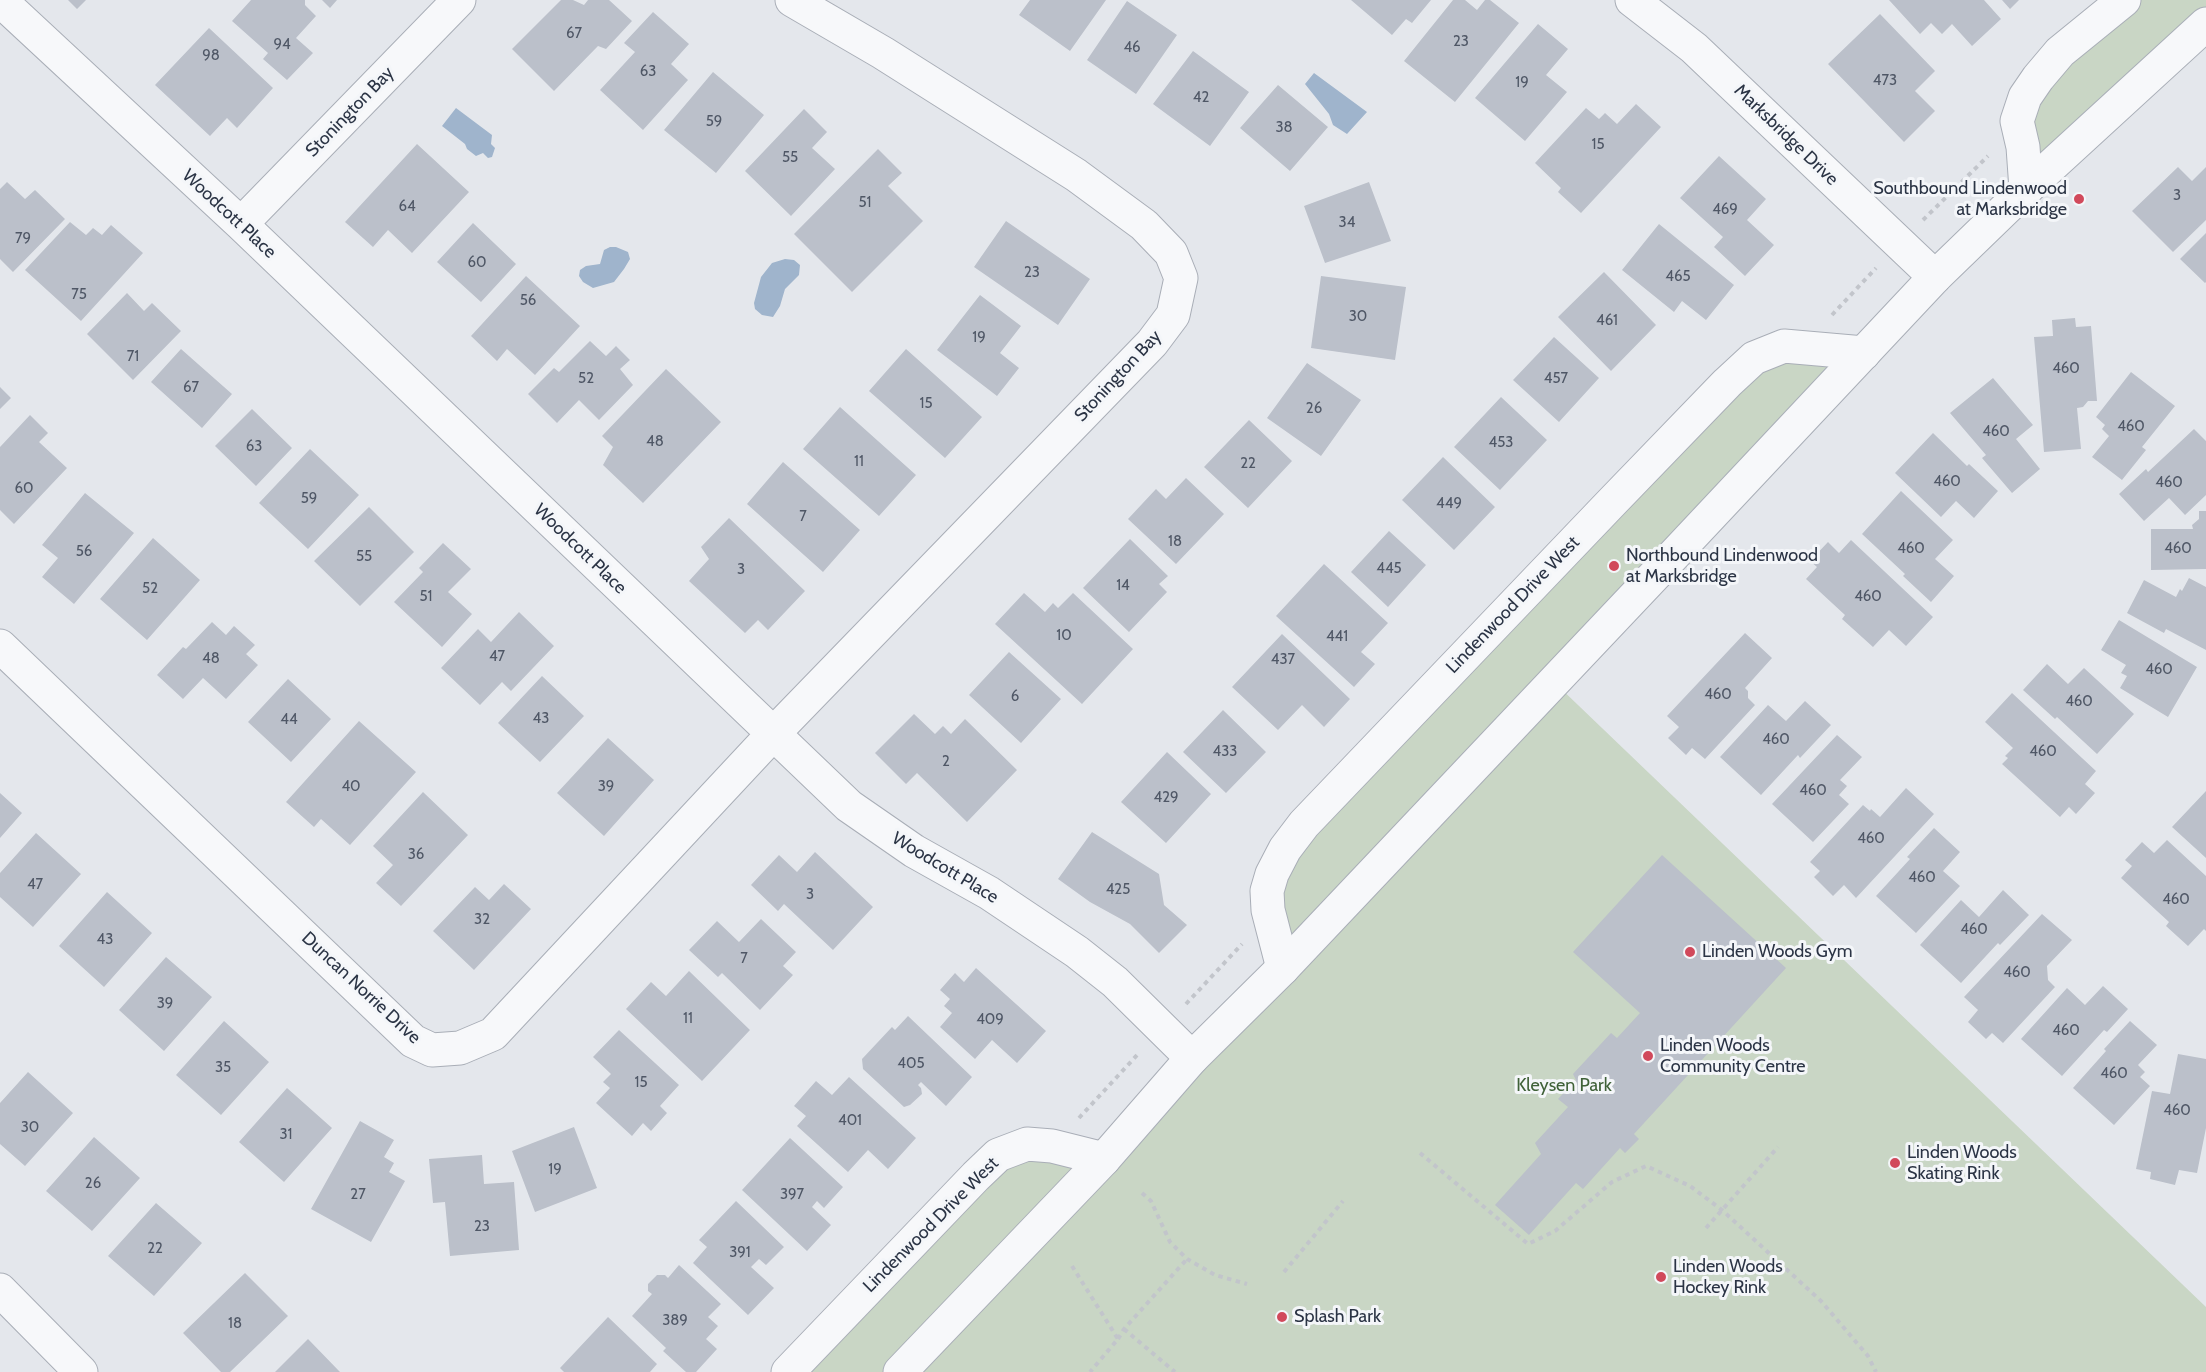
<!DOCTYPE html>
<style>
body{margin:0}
canvas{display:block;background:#e4e7ec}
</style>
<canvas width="2206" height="1372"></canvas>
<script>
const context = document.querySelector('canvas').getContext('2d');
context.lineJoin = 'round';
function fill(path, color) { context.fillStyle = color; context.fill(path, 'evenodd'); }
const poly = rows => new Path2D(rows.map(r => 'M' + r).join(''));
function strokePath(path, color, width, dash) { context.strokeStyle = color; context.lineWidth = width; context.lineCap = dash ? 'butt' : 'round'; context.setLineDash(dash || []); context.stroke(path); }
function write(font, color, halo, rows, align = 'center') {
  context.font = font + ' Cabin,sans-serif'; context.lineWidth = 6; context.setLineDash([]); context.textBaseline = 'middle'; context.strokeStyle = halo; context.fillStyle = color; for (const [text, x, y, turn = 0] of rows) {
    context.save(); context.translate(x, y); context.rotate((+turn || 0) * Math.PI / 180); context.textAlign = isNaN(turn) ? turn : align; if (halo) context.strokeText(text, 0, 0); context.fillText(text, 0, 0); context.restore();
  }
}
fill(poly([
 [2124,0,2206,0,2206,24,2026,189,2025,97],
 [1864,353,1554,682,2206,1307,2206,1372,788,1372,998,1155,1104,1158,1283,968,1272,874,1754,358]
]), '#c9d6c5');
fill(poly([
 [1314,73,1367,112,1347,134,1333,125,1329,114,1305,84],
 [456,108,492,135,491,144,495,148,492,157,488,158,483,153,476,156,467,149,465,144,442,126],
 [610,247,616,247,628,252,630,259,624,269,614,282,593,288,583,282,579,276,580,270,586,266,600,264,604,250],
 [785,259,794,260,800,265,799,275,785,289,780,306,773,317,762,315,755,309,754,303,761,277,772,263]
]), '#9fb4cc');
fill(poly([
 [68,0,86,0,77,9],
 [251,0,305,0,305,5,316,16,296,38,313,53,287,80,263,59,268,53,232,21],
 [322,0,337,0,330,8],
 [561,0,573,0,584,5,588,0,609,0,632,21,606,49,598,46,554,91,512,49],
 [1030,0,1106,0,1070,51,1019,15],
 [1351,0,1431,0,1412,23,1406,19,1392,35],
 [1453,0,1465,0,1477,10,1485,0,1490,0,1519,23,1455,102,1404,61],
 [1889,0,1984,0,2001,19,1972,46,1952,24,1942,34,1931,23,1920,34],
 [2002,0,2019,0,2010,9],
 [1127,1,1177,35,1136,94,1087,60],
 [653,12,689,44,671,64,688,80,643,130,600,90,635,52,624,43],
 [1880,14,1935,71,1915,91,1935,111,1904,142,1828,64],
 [1538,24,1568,49,1546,75,1567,92,1525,141,1475,98],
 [209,28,273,88,237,128,227,118,210,136,155,85],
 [1193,51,1249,92,1210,146,1153,104],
 [713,72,764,115,716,173,664,130],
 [1278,85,1328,127,1290,171,1240,128],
 [1636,104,1661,127,1581,213,1558,192,1561,188,1535,163,1586,108,1599,119,1605,113,1617,124],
 [804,109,827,132,812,148,835,169,791,216,745,171],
 [417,144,469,192,412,253,388,230,373,247,345,222],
 [878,149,902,173,888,186,923,221,852,292,794,234],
 [1719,156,1766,199,1747,220,1774,245,1745,276,1714,247,1723,237,1680,198],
 [2178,167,2192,181,2206,167,2206,220,2173,252,2132,211],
 [7,182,25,199,35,190,65,219,13,272,0,259,0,189],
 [1369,182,1391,241,1325,263,1304,206],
 [1006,221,1090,279,1058,325,974,267],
 [70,222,86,235,93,228,102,235,111,225,143,253,81,321,25,270],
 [473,223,516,264,481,302,437,262],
 [1659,224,1734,285,1706,320,1682,301,1674,312,1622,270],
 [2206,233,2206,282,2205,283,2180,259],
 [1604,272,1656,325,1611,371,1558,317],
 [526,276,580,326,535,375,507,349,497,361,471,336],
 [1321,276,1406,287,1395,360,1311,348],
 [127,293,144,311,152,303,181,331,133,380,87,334],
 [980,295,1021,326,1000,353,1019,368,997,396,937,350],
 [2075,318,2076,327,2091,326,2097,401,2088,401,2083,407,2077,408,2081,449,2044,452,2034,337,2053,336,2052,320],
 [1554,337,1599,378,1559,422,1513,380],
 [590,341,606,356,616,346,630,360,620,369,633,385,599,420,579,400,557,423,528,394,554,368,559,372],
 [181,349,232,394,202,428,151,382],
 [906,349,982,417,945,458,869,391],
 [1307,363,1361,400,1321,456,1267,418],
 [666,369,721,422,643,503,603,465,613,447,602,436],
 [2131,372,2175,406,2142,447,2146,450,2122,480,2092,457,2109,436,2102,429,2105,425,2096,417],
 [1993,378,2033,425,2016,439,2040,469,2012,493,1982,458,1986,455,1950,413],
 [0,387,11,398,0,409],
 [1501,397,1547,440,1500,490,1454,447],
 [840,407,916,475,879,516,803,449],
 [252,409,292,448,256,486,215,446],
 [30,415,48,433,39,442,67,468,14,524,0,510,0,447],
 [1249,420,1292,461,1248,508,1204,467],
 [2194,429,2206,441,2206,495,2185,515,2169,498,2144,521,2119,494,2146,469,2148,472],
 [1933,433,1967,466,1969,464,1998,491,1974,518,1956,501,1941,517,1895,473],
 [310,449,359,495,308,549,259,503],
 [1443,457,1495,507,1454,550,1402,500],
 [783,462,860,530,823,572,747,504],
 [1186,478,1224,514,1176,564,1128,519,1156,489,1166,499],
 [1901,491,1953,540,1935,559,1954,576,1931,602,1903,576,1905,574,1862,534],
 [85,493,134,533,74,604,42,577,58,558,42,545],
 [369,507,414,552,360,606,314,561],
 [2199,511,2206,511,2206,569,2151,570,2151,529,2193,529,2192,525,2199,519],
 [729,518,805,591,768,630,758,620,745,633,689,581,709,559,701,547],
 [1389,531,1426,565,1388,607,1351,572],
 [153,538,200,580,147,640,100,599],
 [1130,539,1168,576,1159,584,1167,592,1129,632,1083,588],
 [1851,540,1933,617,1906,646,1889,630,1873,647,1842,619,1845,615,1806,579,1817,567,1810,561,1828,542,1839,553],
 [443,543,471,569,448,592,472,614,442,647,394,602,423,572,419,568],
 [1324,564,1388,623,1361,652,1375,664,1354,687,1276,616],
 [2189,578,2206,587,2206,650,2166,629,2164,633,2127,613,2144,580,2176,597,2180,589,2182,591],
 [1024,593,1045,612,1053,603,1058,608,1073,593,1133,649,1082,704,995,624],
 [519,612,554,646,511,691,502,682,480,705,441,668,478,629,491,642],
 [2119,620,2197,667,2168,717,2120,688,2127,676,2121,673,2126,665,2101,650],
 [212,622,226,635,234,626,255,645,246,654,258,665,226,699,203,678,183,699,157,675,183,647,186,649],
 [1745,633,1772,658,1745,688,1748,691,1748,698,1755,705,1705,759,1692,748,1686,755,1668,738,1679,727,1667,716],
 [1282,634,1350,699,1324,727,1302,705,1278,730,1232,687],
 [1009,652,1061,699,1021,743,969,695],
 [2047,664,2068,684,2084,668,2134,714,2097,754,2057,717,2055,719,2023,690],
 [542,676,584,716,540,762,498,723],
 [288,679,331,719,291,762,248,722],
 [2012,693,2096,771,2085,784,2095,793,2076,814,2069,807,2060,817,2002,764,2008,758,2005,756,2013,748,1985,722],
 [1805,701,1831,725,1800,758,1798,755,1761,795,1720,757,1768,705,1786,721],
 [1223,710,1266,752,1226,793,1183,752],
 [914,714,935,734,943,726,951,734,965,719,1017,770,967,822,917,773,906,784,875,753],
 [359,721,416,772,350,845,321,819,314,827,286,802],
 [1837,735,1862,757,1840,780,1847,786,1839,795,1849,804,1813,842,1772,804],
 [608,738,654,780,604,836,557,793],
 [1167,752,1211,794,1166,843,1121,802],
 [1906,788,1934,814,1856,898,1844,885,1833,896,1814,877,1820,871,1810,862,1863,805,1870,811,1871,809,1880,817],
 [2206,791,2206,858,2172,827],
 [423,792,468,835,401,906,376,883,393,865,373,846],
 [0,793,22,813,0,838],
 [1934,828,1960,852,1943,871,1960,886,1916,933,1876,896,1910,859,1907,857],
 [1092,832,1159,874,1164,905,1187,925,1159,953,1130,924,1090,902,1058,879],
 [36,833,81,874,33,927,0,897,0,873],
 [2167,840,2206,876,2206,931,2204,929,2188,946,2166,926,2169,922,2121,878,2132,866,2125,860,2142,842,2154,853],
 [815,852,873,907,833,950,784,904,778,911,751,885,779,855,797,872],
 [1662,855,1786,968,1634,1134,1639,1139,1625,1153,1620,1148,1583,1189,1576,1183,1529,1235,1495,1205,1541,1154,1535,1143,1568,1107,1558,1099,1576,1080,1573,1074,1611,1033,1617,1038,1640,1013,1573,952],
 [504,884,531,909,474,970,433,931,475,887,489,900],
 [2003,890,2029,915,2000,945,1998,943,1961,983,1920,945,1961,900,1979,917],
 [107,892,152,933,104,987,59,946],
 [2042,914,2072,940,2047,966,2048,980,2055,987,2003,1043,1992,1033,1986,1039,1968,1022,1978,1010,1964,997],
 [761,919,796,952,783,966,793,975,760,1010,722,973,718,977,689,950,717,921,739,942],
 [166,957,212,997,164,1051,119,1010],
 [976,968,1046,1031,1017,1063,992,1040,975,1059,940,1027,952,1013,944,1006,950,999,940,990,955,973,964,982],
 [689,971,750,1030,702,1081,626,1009,651,982,666,996],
 [2103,986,2128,1009,2107,1032,2104,1030,2062,1076,2021,1039,2067,988,2085,1005],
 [908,1016,972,1077,946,1106,921,1082,918,1085,921,1088,922,1094,910,1105,904,1107,863,1069,862,1059,892,1027,895,1030],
 [224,1021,269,1062,221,1115,176,1075],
 [2130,1021,2157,1045,2138,1065,2145,1072,2140,1077,2150,1086,2114,1125,2073,1088,2106,1051,2104,1049],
 [619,1030,679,1085,660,1106,667,1113,651,1131,643,1123,632,1136,596,1103,610,1088,603,1082,611,1074,593,1057],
 [2178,1054,2206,1059,2206,1128,2197,1173,2179,1170,2175,1185,2150,1179,2151,1172,2136,1169,2152,1091,2170,1094],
 [28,1072,73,1113,25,1166,0,1144,0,1103],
 [849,1077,916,1138,888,1169,868,1150,848,1172,797,1126,806,1116,794,1106,816,1081,832,1095],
 [287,1088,332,1128,284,1182,239,1142],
 [360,1121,394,1140,384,1157,394,1163,389,1172,405,1181,371,1242,311,1209],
 [574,1127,597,1188,535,1212,512,1151],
 [94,1137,140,1178,92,1231,46,1191],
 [790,1138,843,1187,824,1208,817,1201,812,1207,831,1225,807,1251,742,1190],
 [482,1155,484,1184,514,1182,519,1250,450,1256,445,1202,433,1203,429,1159],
 [736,1201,784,1247,766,1265,759,1259,751,1267,774,1288,748,1315,693,1263,707,1247,699,1240],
 [156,1203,202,1243,154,1296,108,1256],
 [679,1265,721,1304,708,1317,718,1326,706,1339,717,1349,696,1372,686,1372,663,1351,666,1348,632,1316,652,1294,648,1291,648,1284,657,1275,665,1275,668,1278],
 [245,1273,288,1316,230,1372,221,1372,183,1333],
 [608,1317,657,1364,650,1372,564,1372,560,1368],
 [308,1339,340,1372,275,1372]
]), '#bbc0ca');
const minor = poly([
 [0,0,241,224,849,806,914,851,989,893,1077,952,1115,982,1192,1058],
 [1632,0,1694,48,1935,277],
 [2026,189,2023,147,2017,121,2025,97,2038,78,2060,52,2124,0],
 [241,224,459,0],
 [0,646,413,1041,432,1050,460,1048,493,1034,773,734,1152,343,1173,315,1181,278,1171,253,1144,225,1076,175,883,53,792,0],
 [1283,968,1268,910,1267,891,1272,874,1285,849,1304,824,1612,502,1727,383,1754,358,1784,346,1864,353],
 [0,1290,81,1372],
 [788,1372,976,1176,998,1155,1027,1144,1052,1146,1104,1159]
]);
const tertiary = poly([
 [900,1372,1104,1159,1192,1058,1283,968,1671,558,1935,277,2026,189,2206,24]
]);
strokePath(minor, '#a9aeb7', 35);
strokePath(tertiary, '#a9aeb7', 35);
strokePath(poly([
 [1923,220,1988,156],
 [1832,315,1876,268],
 [1186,1004,1242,944],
 [1079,1118,1139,1053],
 [1420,1153,1528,1244,1555,1231,1612,1182,1646,1166,1690,1186,1722,1210,1821,1301,1868,1356,1876,1372],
 [1142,1193,1151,1201,1170,1242,1187,1259,1215,1275,1247,1284],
 [1706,1228,1778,1147],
 [1072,1266,1118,1339,1090,1372],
 [1284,1272,1343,1201],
 [1124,1329,1175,1372],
 [1118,1339,1124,1329,1187,1259]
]), '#c2c5cb', 4, [4.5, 4.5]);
strokePath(minor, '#f7f8fa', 33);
strokePath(tertiary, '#f7f8fa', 33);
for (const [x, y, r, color] of [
 [2079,199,6,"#d1495b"],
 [1614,566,6,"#d1495b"],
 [1690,952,6,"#d1495b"],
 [1648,1056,6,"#d1495b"],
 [1895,1163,6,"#d1495b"],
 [1661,1277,6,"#d1495b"],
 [1282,1317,6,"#d1495b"]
]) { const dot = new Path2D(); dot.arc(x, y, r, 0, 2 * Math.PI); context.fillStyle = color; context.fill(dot); strokePath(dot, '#f4f6f9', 2); }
write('15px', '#4f5766', null, [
 ["67",574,34],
 ["23",1461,42],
 ["94",282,45],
 ["46",1132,48],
 ["98",211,56],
 ["63",648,72],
 ["473",1885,81],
 ["19",1522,83],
 ["42",1201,98],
 ["59",714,122],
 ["38",1284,128],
 ["15",1598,145],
 ["55",790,158],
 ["3",2177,196],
 ["51",865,203],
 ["64",407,207],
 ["469",1725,210],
 ["34",1347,223],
 ["79",23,239],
 ["60",477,263],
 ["23",1032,273],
 ["465",1678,277],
 ["75",79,295],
 ["56",528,301],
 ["30",1358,317],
 ["461",1607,321],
 ["19",979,338],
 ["71",133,357],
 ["460",2066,369],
 ["52",586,379],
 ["457",1556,379],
 ["67",191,388],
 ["15",926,404],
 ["26",1314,409],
 ["460",2131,427],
 ["460",1996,432],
 ["48",655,442],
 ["453",1501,443],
 ["63",254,447],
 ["11",859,462],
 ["22",1248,464],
 ["460",1947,482],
 ["460",2169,483],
 ["60",24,489],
 ["59",309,499],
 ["449",1449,504],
 ["7",803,517],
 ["18",1175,542],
 ["460",1911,549],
 ["460",2178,549],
 ["56",84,552],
 ["55",364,557],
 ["445",1389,569],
 ["3",741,570],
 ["14",1123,586],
 ["52",150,589],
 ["51",426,597],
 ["460",1868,597],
 ["10",1064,636],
 ["441",1337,637],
 ["47",497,657],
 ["48",211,659],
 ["437",1283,660],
 ["460",2159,670],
 ["460",1718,695],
 ["6",1015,697],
 ["460",2079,702],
 ["43",541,719],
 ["44",289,720],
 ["460",1776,740],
 ["433",1225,752],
 ["460",2043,752],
 ["2",946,762],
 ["40",351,787],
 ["39",606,787],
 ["460",1813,791],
 ["429",1166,798],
 ["460",1871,839],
 ["36",416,855],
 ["460",1922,878],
 ["47",35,885],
 ["425",1118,890],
 ["3",810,895],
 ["460",2176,900],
 ["32",482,920],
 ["460",1974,930],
 ["43",105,940],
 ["7",744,959],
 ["460",2017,973],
 ["39",165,1004],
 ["11",688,1019],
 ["409",990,1020],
 ["460",2066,1031],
 ["405",911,1064],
 ["35",223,1068],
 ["460",2114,1074],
 ["15",641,1083],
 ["460",2177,1111],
 ["401",850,1121],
 ["30",30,1128],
 ["31",286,1135],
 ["19",555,1170],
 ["26",93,1184],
 ["27",358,1195],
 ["397",792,1195],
 ["23",482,1227],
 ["22",155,1249],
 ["391",740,1253],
 ["389",675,1321],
 ["18",235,1324]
]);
write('18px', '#2b3445', '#f4f6f9', [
 ["Stonington Bay",350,112,-46],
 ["Marksbridge Drive",1786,135,44],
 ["Woodcott Place",229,214,43],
 ["Stonington Bay",1118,376,-47],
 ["Woodcott Place",580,549,44],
 ["Lindenwood Drive West",1513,605,-46],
 ["Woodcott Place",945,868,31],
 ["Duncan Norrie Drive",361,988,43],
 ["Lindenwood Drive West",931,1225,-45]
]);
write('18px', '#2b3445', '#f4f6f9', [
 ["Southbound Lindenwood",2067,189,"right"],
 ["at Marksbridge",2067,210,"right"],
 ["Northbound Lindenwood",1626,556],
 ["at Marksbridge",1626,577],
 ["Linden Woods Gym",1702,952],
 ["Linden Woods",1660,1046],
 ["Community Centre",1660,1067],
 ["Linden Woods",1907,1153],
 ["Skating Rink",1907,1174],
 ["Linden Woods",1673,1267],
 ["Hockey Rink",1673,1288],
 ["Splash Park",1294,1317]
], 'left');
write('18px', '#3f6138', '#f4f6f9', [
 ["Kleysen Park",1564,1086]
]);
</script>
